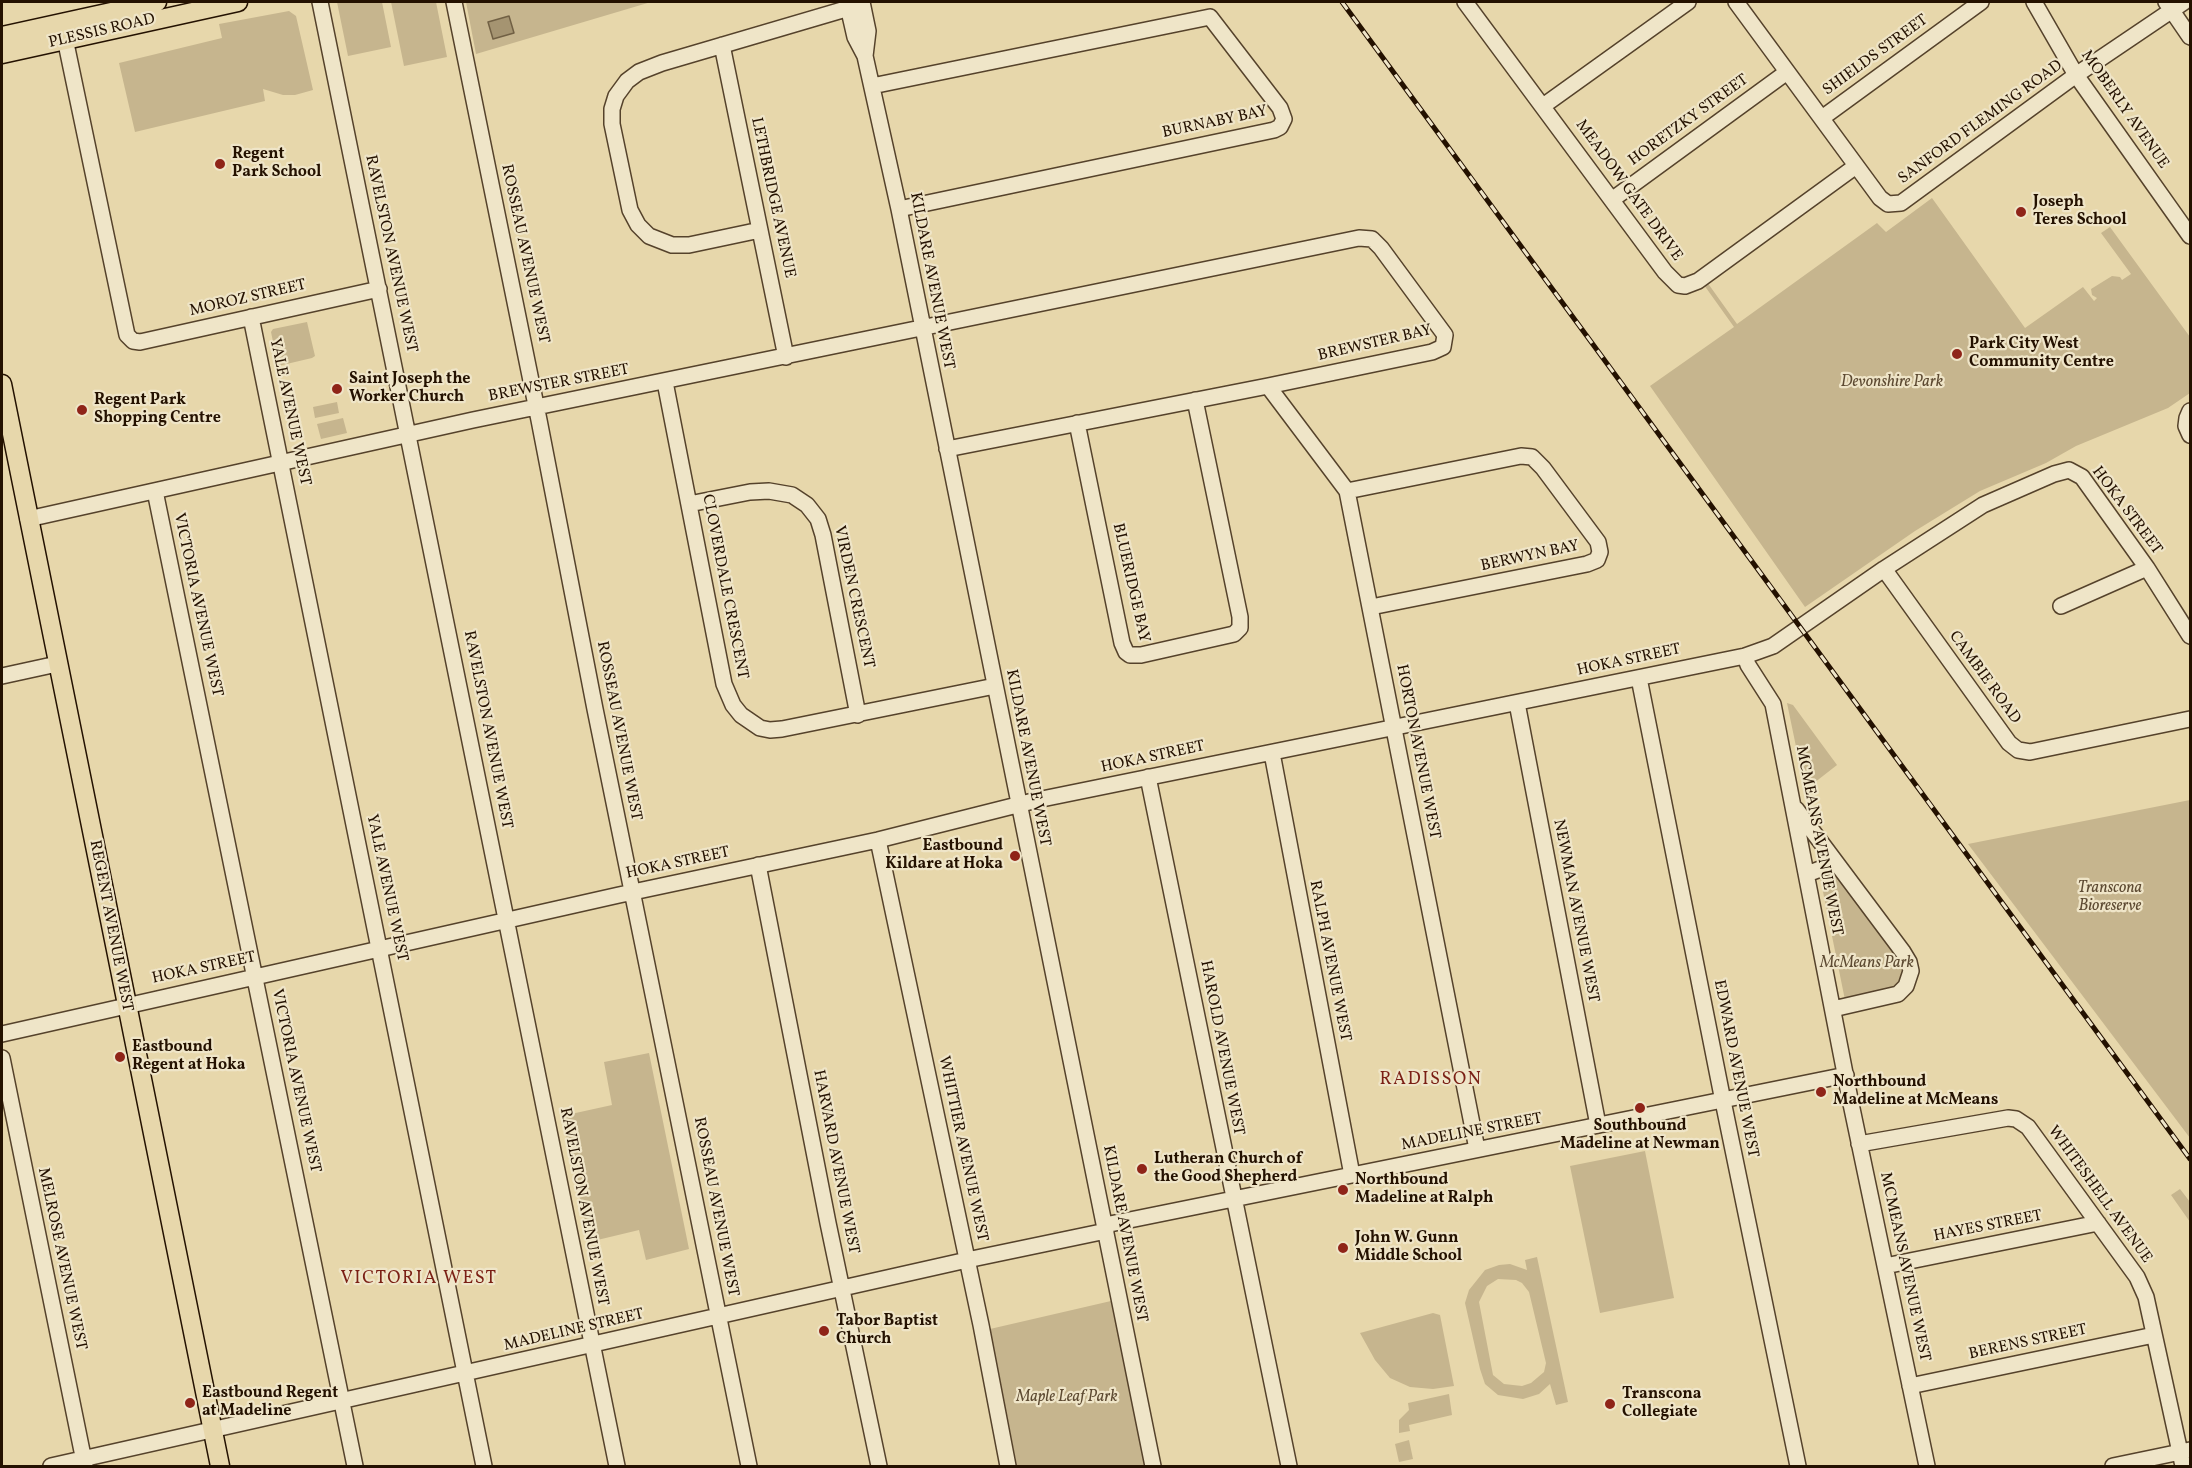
<!DOCTYPE html>
<style>
body{margin:0}
#map{position:relative;width:2192px;height:1468px;overflow:hidden;background:#e7d7ab;font-family:Vollkorn,serif}
canvas{display:block}
.frame{position:absolute;inset:0;border:3px solid #241100;pointer-events:none}
</style>
<div id="map">
<canvas width="2192" height="1468"></canvas>
<div class="frame"></div>
</div>
<script>
const context = document.querySelector('canvas').getContext('2d');
context.lineJoin = 'round';
function fill(path, color) { context.fillStyle = color; context.fill(path, 'evenodd'); }
const poly = rows => new Path2D(rows.map(r => 'M' + r).join(''));
function strokePath(path, color, width, dash) { context.strokeStyle = color; context.lineWidth = width; context.lineCap = dash ? 'butt' : 'round'; context.setLineDash(dash || []); context.stroke(path); }
function write(font, color, halo, rows, align = 'center') {
  context.font = font + ' Vollkorn,serif'; context.lineWidth = 4.5; context.setLineDash([]); context.textBaseline = 'middle'; context.strokeStyle = halo; context.fillStyle = color; for (const [text, x, y, turn = 0] of rows) {
    context.save(); context.translate(x, y); context.rotate((+turn || 0) * Math.PI / 180); context.textAlign = isNaN(turn) ? turn : align; if (halo) context.strokeText(text, 0, 0); context.fillText(text, 0, 0); context.restore();
  }
}
fill(poly([
 [337,2,382,2,391,47,348,56],
 [391,2,436,2,447,57,404,66],
 [466,2,651,2,476,54],
 [289,11,296,16,313,90,295,95,283,95,263,89,265,101,135,132,119,63,222,38,219,24],
 [1932,198,2025,328,2083,287,2094,301,2097,298,2092,295,2091,289,2112,276,2120,277,2122,280,2131,274,2101,233,2110,227,2190,337,2190,393,2168,408,2076,446,2046,463,1980,491,1915,531,1805,607,1650,386,1734,327,1704,285,1707,282,1737,324,1877,223,1886,232],
 [307,322,315,356,312,358,278,366,271,332,273,329],
 [337,402,339,413,315,418,313,407],
 [343,418,347,433,321,439,317,424],
 [1787,703,1793,705,1837,765,1805,790],
 [2190,800,2190,1138,1968,844],
 [1830,873,1837,876,1901,961,1903,978,1899,986,1845,1000,1820,877],
 [649,1053,689,1249,646,1260,639,1230,589,1242,562,1116,612,1105,604,1062],
 [1645,1151,1674,1298,1600,1313,1570,1166],
 [2180,1189,2190,1202,2190,1222,2171,1195],
 [1537,1257,1568,1402,1556,1405,1550,1384,1539,1394,1523,1399,1498,1395,1485,1384,1480,1369,1465,1303,1469,1290,1485,1270,1499,1265,1510,1264,1527,1270,1525,1260],
 [1498,1279,1516,1280,1522,1283,1529,1292,1546,1363,1544,1372,1531,1383,1522,1386,1504,1384,1493,1375,1479,1302,1487,1286],
 [1111,1301,1145,1466,1017,1466,990,1329],
 [1433,1313,1440,1315,1454,1386,1433,1389,1410,1387,1390,1378,1375,1360,1360,1333],
 [1449,1394,1452,1415,1409,1425,1410,1431,1399,1433,1399,1420,1409,1410,1408,1403],
 [1409,1440,1413,1459,1399,1462,1395,1444]
]), '#c6b58e');
const water = poly([
 [509,16,514,33,493,39,488,22,509,16]
]);
fill(water, '#a59471');
strokePath(water, '#716044', 1.5);
const minor = poly([
 [320,2,617,1466],
 [454,2,539,420,595,709,749,1466],
 [847,2,855,37,865,56,899,209,1153,1466],
 [862,2,868,31,865,56],
 [1465,2,1665,272,1678,285,1685,286,1698,281,1856,166],
 [1736,2,1880,198,1888,204,1901,203,2076,75,2184,2],
 [2034,2,2076,75,2190,236],
 [2166,2,2190,37],
 [63,29,127,335,133,341,140,342,379,289],
 [722,45,786,357],
 [872,86,1210,17,1280,108,1284,119,1280,127,1274,130,899,209],
 [1543,106,1688,2],
 [1822,118,1981,2],
 [1613,199,1787,72],
 [760,230,689,245,672,245,649,236,638,225,630,210,612,124,612,109,616,96,627,81,639,72,662,63,849,8],
 [251,317,484,1466],
 [665,382,724,684,733,705,741,715,760,728,770,730,782,729,995,686],
 [1268,386,1347,491,1477,1149],
 [2190,411,2187,418,2186,426,2190,435],
 [1077,423,1122,643,1126,652,1130,655,1141,655,1234,634,1240,628,1240,617,1195,400],
 [155,491,355,1466],
 [1347,491,1521,456,1532,457,1543,468,1598,542,1600,552,1597,560,1587,564,1371,607],
 [689,504,750,492,769,491,792,495,807,505,818,519,823,535,858,715],
 [28,519,473,420,1359,238,1372,239,1381,248,1445,335,1443,347,1432,352,1268,386,947,449],
 [1884,569,2009,743,2018,750,2030,752,2190,719],
 [2061,606,2147,568],
 [1745,656,1748,665,1773,704,1850,1099,1927,1466],
 [2,676,57,664],
 [1639,678,1723,1101,1798,1466],
 [1517,703,1598,1125],
 [1272,753,1352,1175],
 [1148,777,1289,1466],
 [1796,809,1903,952,1909,962,1911,971,1906,986,1898,994,1833,1009],
 [878,840,981,1325,1008,1466],
 [758,865,828,1223,879,1466],
 [1807,874,1836,863],
 [2,1034,619,895,878,840,1037,800,1745,656,1773,646,1884,569,1983,505,2054,474,2069,470,2082,477,2147,568,2190,636],
 [2,1058,85,1466],
 [1859,1144,2008,1118,2016,1119,2028,1127,2137,1277,2146,1297,2183,1466],
 [1105,1225,1846,1075],
 [1885,1266,2098,1223],
 [1910,1386,2154,1335],
 [51,1466,967,1260,1106,1231],
 [2113,1466,2190,1450]
]);
const major = poly([
 [2,36,157,2],
 [2,54,238,2],
 [2,384,220,1466]
]);
strokePath(minor, '#55422b', 18);
strokePath(major, '#241100', 21);
strokePath(minor, '#efe5c8', 15);
strokePath(major, '#e7d7ab', 18);
const rail = poly([
 [1342,2,2190,1159]
]);
strokePath(rail, '#241100', 5);
strokePath(rail, '#efe5c8', 3, [9]);
for (const [x, y, r, color] of [
 [220,164,6,"#8f2418"],
 [2021,212,6,"#8f2418"],
 [1957,354,6,"#8f2418"],
 [337,389,6,"#8f2418"],
 [82,410,6,"#8f2418"],
 [1015,856,6,"#8f2418"],
 [120,1057,6,"#8f2418"],
 [1821,1092,6,"#8f2418"],
 [1640,1108,6,"#8f2418"],
 [1142,1169,6,"#8f2418"],
 [1343,1190,6,"#8f2418"],
 [1343,1248,6,"#8f2418"],
 [824,1331,6,"#8f2418"],
 [190,1403,6,"#8f2418"],
 [1610,1404,6,"#8f2418"]
]) { const dot = new Path2D(); dot.arc(x, y, r, 0, 2 * Math.PI); context.fillStyle = color; context.fill(dot); strokePath(dot, '#efe5c8', 2); }
write('16px', '#241100', '#efe5c8', [
 ["PLESSIS ROAD",102,32,-13],
 ["SHIELDS STREET",1876,56,-36],
 ["MOBERLY AVENUE",2124,110,55],
 ["HORETZKY STREET",1689,121,-36],
 ["BURNABY BAY",1215,123,-12],
 ["SANFORD FLEMING ROAD",1981,123,-36],
 ["MEADOW GATE DRIVE",1628,191,54],
 ["LETHBRIDGE AVENUE",772,198,78],
 ["RAVELSTON AVENUE WEST",390,254,78],
 ["ROSSEAU AVENUE WEST",524,254,78],
 ["KILDARE AVENUE WEST",931,281,79],
 ["MOROZ STREET",248,299,-13],
 ["BREWSTER BAY",1375,344,-13],
 ["BREWSTER STREET",559,384,-11],
 ["YALE AVENUE WEST",289,412,78],
 ["HOKA STREET",2126,511,53],
 ["BERWYN BAY",1530,557,-12],
 ["BLUERIDGE BAY",1130,583,77],
 ["CLOVERDALE CRESCENT",724,587,79],
 ["VIRDEN CRESCENT",853,597,78],
 ["VICTORIA AVENUE WEST",197,605,78],
 ["HOKA STREET",1629,661,-12],
 ["CAMBIE ROAD",1984,678,54],
 ["RAVELSTON AVENUE WEST",487,730,79],
 ["ROSSEAU AVENUE WEST",618,731,79],
 ["HORTON AVENUE WEST",1417,752,79],
 ["KILDARE AVENUE WEST",1027,758,79],
 ["HOKA STREET",1153,758,-12],
 ["MCMEANS AVENUE WEST",1818,841,79],
 ["HOKA STREET",678,864,-12],
 ["YALE AVENUE WEST",386,888,78],
 ["NEWMAN AVENUE WEST",1575,911,79],
 ["REGENT AVENUE WEST",110,926,79],
 ["RALPH AVENUE WEST",1329,961,79],
 ["HOKA STREET",204,969,-12],
 ["HAROLD AVENUE WEST",1221,1048,79],
 ["EDWARD AVENUE WEST",1735,1069,79],
 ["VICTORIA AVENUE WEST",295,1081,78],
 ["MADELINE STREET",1472,1133,-11],
 ["WHITTIER AVENUE WEST",962,1149,78],
 ["HARVARD AVENUE WEST",835,1162,79],
 ["WHITESHELL AVENUE",2099,1195,54],
 ["RAVELSTON AVENUE WEST",583,1207,79],
 ["ROSSEAU AVENUE WEST",715,1207,79],
 ["HAYES STREET",1988,1227,-11],
 ["KILDARE AVENUE WEST",1124,1234,79],
 ["MELROSE AVENUE WEST",61,1259,78],
 ["MCMEANS AVENUE WEST",1904,1267,78],
 ["MADELINE STREET",574,1331,-13],
 ["BERENS STREET",2028,1343,-12]
]);
write('bold 16px', '#241100', '#efe5c8', [
 ["Regent",232,155],
 ["Park School",232,173],
 ["Joseph",2033,203],
 ["Teres School",2033,221],
 ["Park City West",1969,345],
 ["Community Centre",1969,363],
 ["Saint Joseph the",349,380],
 ["Worker Church",349,398],
 ["Regent Park",94,401],
 ["Shopping Centre",94,419],
 ["Eastbound",1003,847,"right"],
 ["Kildare at Hoka",1003,865,"right"],
 ["Eastbound",132,1048],
 ["Regent at Hoka",132,1066],
 ["Northbound",1833,1083],
 ["Madeline at McMeans",1833,1101],
 ["Southbound",1640,1127,"center"],
 ["Madeline at Newman",1640,1145,"center"],
 ["Lutheran Church of",1154,1160],
 ["the Good Shepherd",1154,1178],
 ["Northbound",1355,1181],
 ["Madeline at Ralph",1355,1199],
 ["John W. Gunn",1355,1239],
 ["Middle School",1355,1257],
 ["Tabor Baptist",836,1322],
 ["Church",836,1340],
 ["Eastbound Regent",202,1394],
 ["at Madeline",202,1412],
 ["Transcona",1622,1395],
 ["Collegiate",1622,1413]
], 'left');
write('italic 16px', '#5d4a32', '#efe5c8', [
 ["Devonshire Park",1892,383],
 ["Transcona",2110,889],
 ["Bioreserve",2110,907],
 ["McMeans Park",1867,964],
 ["Maple Leaf Park",1067,1398]
]);
context.letterSpacing = '1.5px';
write('18px', '#7a1f14', '#efe5c8', [
 ["RADISSON",1431,1081],
 ["VICTORIA WEST",419,1280]
]);
context.letterSpacing = '0px';
</script>
